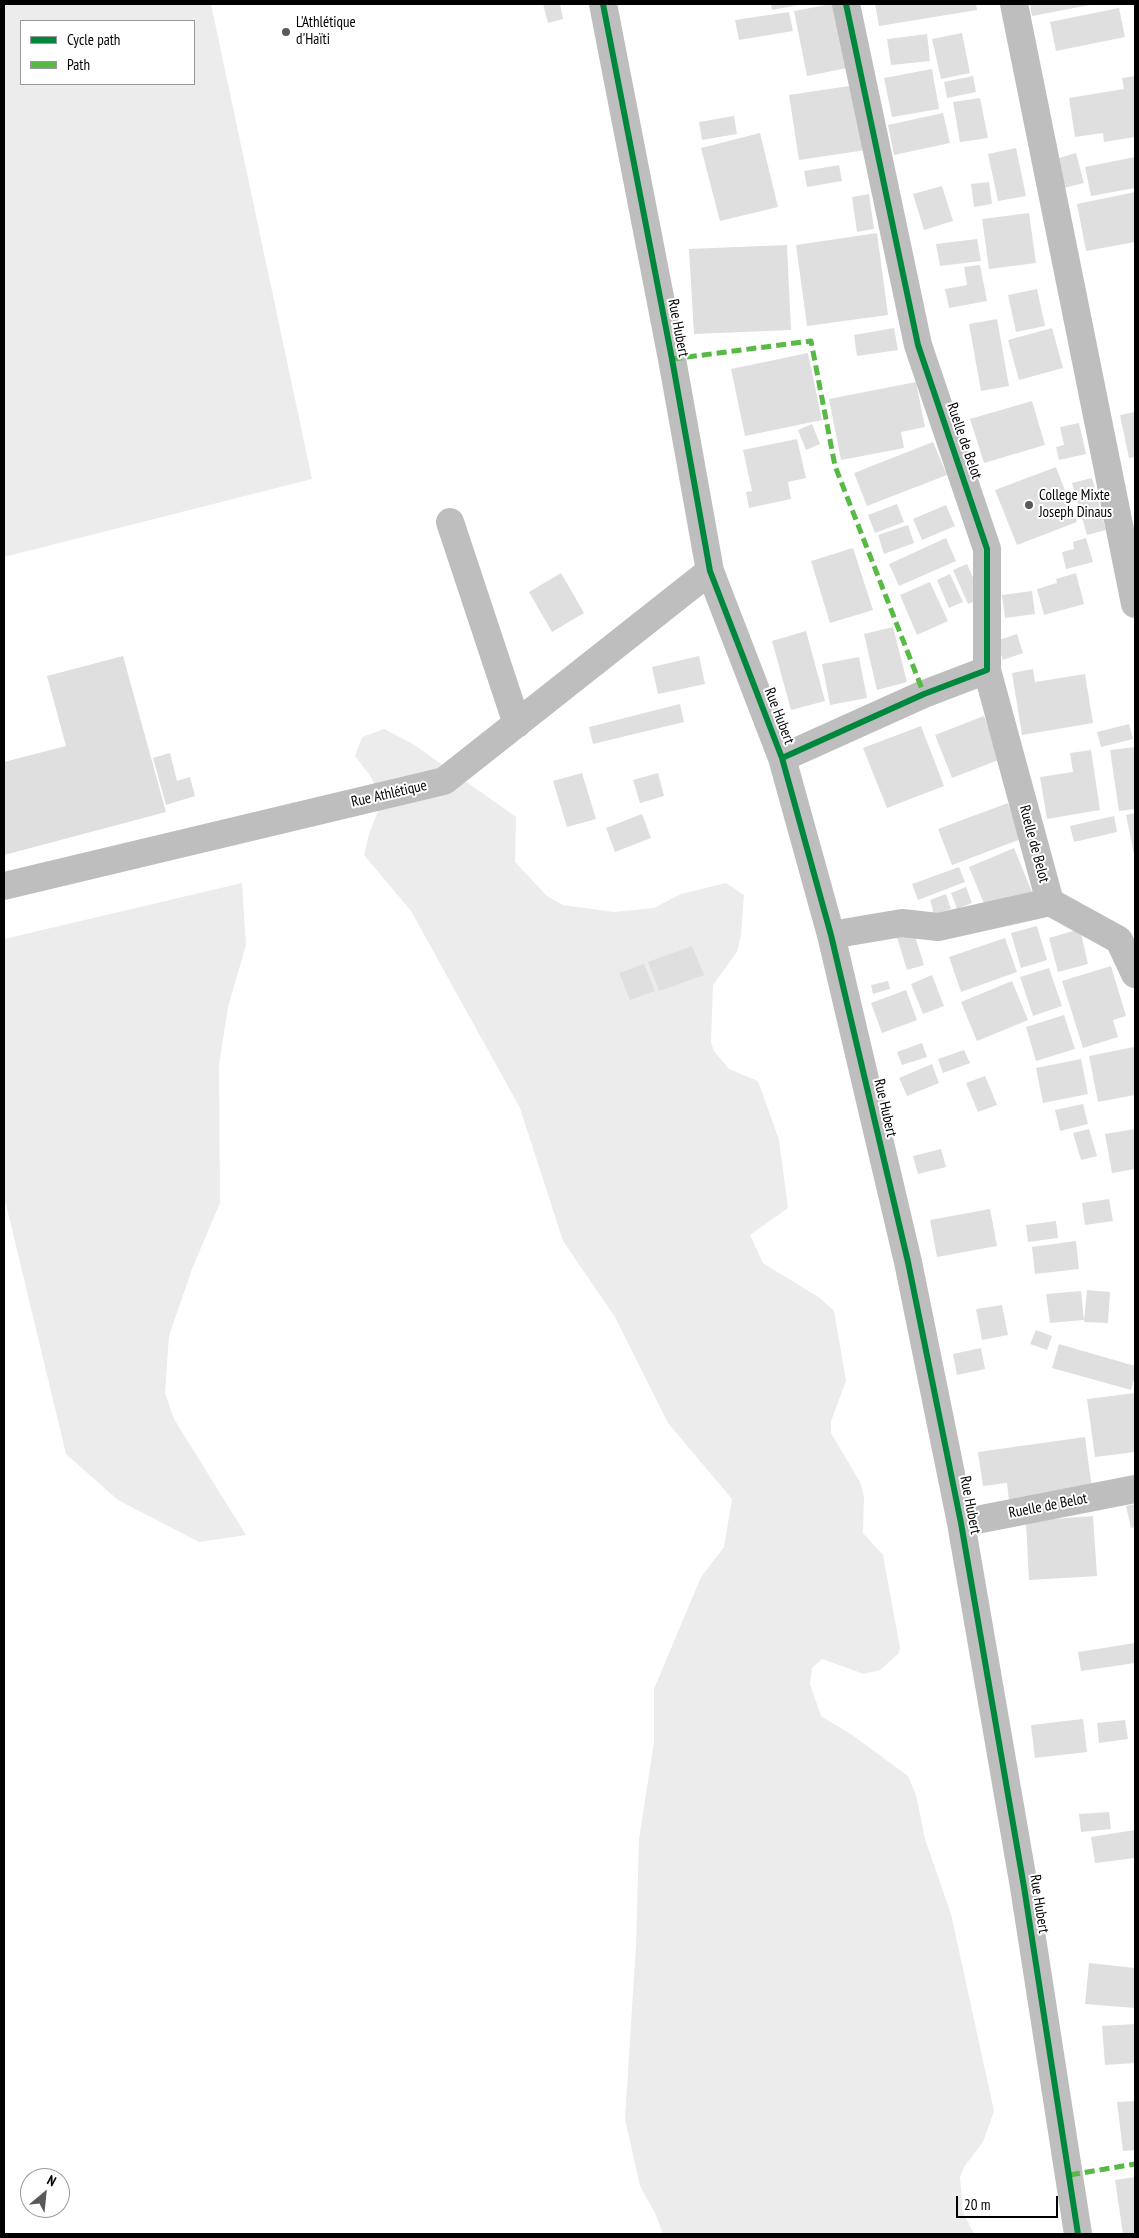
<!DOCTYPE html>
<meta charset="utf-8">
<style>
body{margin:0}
#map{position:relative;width:1139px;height:2238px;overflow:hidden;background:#fff;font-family:"PT Sans Narrow",sans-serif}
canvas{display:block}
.frame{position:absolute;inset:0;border:5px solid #000;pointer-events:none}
.legend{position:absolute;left:20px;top:20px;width:175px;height:65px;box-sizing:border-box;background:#fff;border:1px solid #999;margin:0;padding:6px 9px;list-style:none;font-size:15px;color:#000}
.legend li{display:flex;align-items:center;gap:10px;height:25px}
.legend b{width:25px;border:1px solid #999}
.north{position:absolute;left:20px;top:2168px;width:50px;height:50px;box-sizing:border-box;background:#fff;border:1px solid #999;border-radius:50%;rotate:28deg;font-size:14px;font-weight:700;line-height:20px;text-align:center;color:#000}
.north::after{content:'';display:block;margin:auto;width:18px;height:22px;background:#595959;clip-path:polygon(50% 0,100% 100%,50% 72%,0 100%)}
.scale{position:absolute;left:956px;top:2196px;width:102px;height:22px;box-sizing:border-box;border:2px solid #000;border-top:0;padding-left:6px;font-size:15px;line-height:18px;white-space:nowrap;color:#000;-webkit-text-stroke:4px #fff;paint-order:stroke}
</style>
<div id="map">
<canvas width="1139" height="2238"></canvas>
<div class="frame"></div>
<ul class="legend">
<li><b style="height:6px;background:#00873e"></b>Cycle path</li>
<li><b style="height:6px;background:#58b947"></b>Path</li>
</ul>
<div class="north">N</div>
<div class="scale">20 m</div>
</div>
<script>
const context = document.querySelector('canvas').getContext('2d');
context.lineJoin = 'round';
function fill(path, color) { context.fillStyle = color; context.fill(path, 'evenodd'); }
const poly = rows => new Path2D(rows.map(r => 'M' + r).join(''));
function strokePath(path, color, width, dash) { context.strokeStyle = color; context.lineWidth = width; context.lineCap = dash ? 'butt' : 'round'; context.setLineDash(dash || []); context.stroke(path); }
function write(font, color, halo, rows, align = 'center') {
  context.font = font + ' "PT Sans Narrow",sans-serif'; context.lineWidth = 4; context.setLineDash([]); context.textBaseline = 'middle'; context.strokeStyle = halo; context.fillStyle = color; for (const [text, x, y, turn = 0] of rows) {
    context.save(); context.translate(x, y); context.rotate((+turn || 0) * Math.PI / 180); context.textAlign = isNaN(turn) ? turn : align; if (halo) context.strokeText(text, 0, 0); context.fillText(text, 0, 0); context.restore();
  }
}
fill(poly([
 [4,4,211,4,312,479,4,557],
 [21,21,194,21,194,84,21,84],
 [384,729,413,744,516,817,515,862,547,896,563,905,614,912,654,908,681,894,726,883,744,895,741,935,737,952,713,985,711,1042,714,1051,729,1069,758,1081,779,1140,788,1208,750,1235,763,1263,820,1298,834,1311,846,1381,831,1421,831,1433,860,1482,864,1496,863,1533,883,1555,900,1648,898,1654,880,1670,864,1674,822,1659,812,1668,810,1684,821,1716,852,1735,908,1776,916,1795,925,1839,951,1914,994,2111,983,2142,964,2167,960,2177,963,2212,974,2234,663,2234,655,2213,640,2186,625,2119,636,1945,639,1839,654,1742,654,1689,701,1577,724,1547,732,1499,668,1423,615,1317,563,1241,520,1108,411,911,364,855,369,834,382,801,371,777,355,756,362,737],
 [242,883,246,945,228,1007,219,1065,220,1203,192,1269,169,1336,165,1393,174,1419,246,1535,199,1542,118,1500,66,1454,4,1196,4,939]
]), '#ececec');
fill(poly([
 [543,4,560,4,563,19,548,23],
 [771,4,798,4,798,5,772,10],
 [832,4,844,4,857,66,807,76,794,11],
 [875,4,976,4,977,10,879,26],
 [1030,4,1090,4,1090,5,1032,16],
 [1119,8,1125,37,1056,51,1050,22],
 [789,12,793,31,739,40,735,20],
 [962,33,970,73,941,79,932,39],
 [927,34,930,61,891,65,887,39],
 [932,69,939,109,892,117,884,78],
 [973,76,976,92,947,98,944,82],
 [1135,76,1135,137,1104,142,1103,133,1075,137,1069,98,1124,89,1122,78],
 [856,85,866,150,799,160,789,95],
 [980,98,988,138,960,142,953,102],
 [943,113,950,143,894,155,888,125],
 [734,116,737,134,702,140,699,122],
 [760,133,778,207,720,221,701,148],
 [1016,148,1026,196,998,201,988,154],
 [1076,153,1084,183,1064,188,1056,159],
 [1135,157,1135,188,1091,196,1085,167],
 [839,165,842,181,807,187,804,171],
 [989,182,992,204,974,207,971,184],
 [942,186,953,221,924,230,913,194],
 [1135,192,1135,242,1086,251,1077,204],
 [869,194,874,229,857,232,852,197],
 [1029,213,1036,263,989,269,982,219],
 [877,233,888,315,807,326,796,245],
 [977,239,981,261,940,266,936,244],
 [787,245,791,330,694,334,689,249],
 [980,265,987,301,949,308,945,289,967,285,964,267],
 [1037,289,1045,326,1016,332,1008,295],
 [997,319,1009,386,981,391,969,324],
 [894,328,898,350,857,356,854,335],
 [1052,328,1063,368,1019,380,1008,340],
 [808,353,822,420,745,436,731,369],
 [916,382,925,427,901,432,904,448,841,460,829,399],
 [1032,401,1045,445,984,463,970,419],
 [1135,412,1135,457,1129,458,1120,415],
 [1079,423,1086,454,1059,460,1056,447,1064,445,1060,427],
 [812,424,820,444,806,450,798,430],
 [797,439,806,478,788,482,791,499,749,508,746,492,752,491,743,450],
 [933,442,947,475,867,506,854,473],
 [1056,467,1077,522,1017,545,995,490],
 [1092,478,1106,530,1087,535,1072,483],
 [897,504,904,522,875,533,868,515],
 [946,505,955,526,922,540,913,519],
 [908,525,914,543,884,554,878,535],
 [946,538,956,561,899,586,889,564],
 [1086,538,1093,562,1066,569,1062,552,1074,549,1073,542],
 [853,548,873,610,830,623,811,561],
 [967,564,982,598,968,604,953,570],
 [561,573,584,613,552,632,529,592],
 [1076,573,1084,604,1044,615,1037,589,1057,583,1056,579],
 [950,574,963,602,949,608,937,580],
 [930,582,948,621,917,635,900,595],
 [1032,591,1035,614,1005,618,1002,595],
 [893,627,907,682,877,690,864,634],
 [806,631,825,701,791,710,772,641],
 [1017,634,1023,653,1003,660,996,641],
 [123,656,166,812,4,855,4,762,66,746,47,676],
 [699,656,705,684,658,694,652,667],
 [859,657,867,698,830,705,822,664],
 [1033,669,1035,682,1085,674,1093,723,1022,735,1012,673],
 [680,704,684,722,593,744,589,727],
 [984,716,1001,759,952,778,935,735],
 [1129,724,1133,739,1101,747,1097,732],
 [921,726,944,786,887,808,863,748],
 [1135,747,1135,809,1119,811,1110,750],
 [1091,750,1100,810,1047,819,1040,777,1073,772,1070,753],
 [170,753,177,781,190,777,195,796,166,805,153,758],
 [582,773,596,819,567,827,553,781],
 [658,773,664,796,640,803,633,780],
 [1008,803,1021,839,952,865,938,829],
 [1135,813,1135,854,1134,854,1126,815],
 [642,814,651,838,615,852,606,828],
 [1114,816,1117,832,1074,842,1070,826],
 [1014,848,1032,892,987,911,969,867],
 [959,867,965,882,918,900,912,884],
 [966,887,972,903,957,909,951,893],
 [946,894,951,909,934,914,930,900],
 [912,926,924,965,907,970,895,931],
 [1037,926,1047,960,1021,968,1011,933],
 [1080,929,1088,964,1058,972,1049,938],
 [1005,938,1017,972,961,992,949,957],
 [692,946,704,975,659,991,648,962],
 [644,964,655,991,630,1000,619,973],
 [1111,966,1126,1016,1113,1020,1118,1037,1083,1048,1062,981],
 [1049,968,1062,1006,1033,1016,1020,977],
 [932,975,944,1006,923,1014,911,984],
 [888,981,890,989,873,994,871,985],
 [1012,981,1028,1020,977,1041,961,1002],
 [906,990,917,1020,882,1033,871,1003],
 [1064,1015,1075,1049,1036,1061,1026,1027],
 [922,1043,927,1057,902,1065,897,1052],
 [1134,1047,1135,1095,1098,1102,1089,1056],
 [964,1050,970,1063,943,1073,938,1059],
 [1081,1059,1088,1094,1043,1103,1036,1068],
 [932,1064,939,1083,907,1096,899,1078],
 [985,1076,997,1105,978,1112,966,1083],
 [1083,1104,1088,1124,1060,1131,1055,1110],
 [1089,1129,1097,1156,1081,1160,1073,1133],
 [1135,1129,1135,1169,1112,1173,1105,1134],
 [941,1149,946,1167,918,1174,913,1156],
 [1109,1199,1113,1221,1085,1225,1082,1203],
 [990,1209,997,1246,937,1257,930,1220],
 [1056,1221,1058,1238,1028,1242,1026,1225],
 [1076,1241,1079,1269,1035,1274,1032,1247],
 [1087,1290,1110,1292,1108,1323,1084,1322],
 [1081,1291,1084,1320,1050,1323,1046,1294],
 [1002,1305,1008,1335,982,1340,976,1309],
 [1036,1330,1052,1336,1047,1350,1030,1344],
 [1059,1344,1135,1366,1135,1376,1131,1390,1052,1368],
 [981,1348,985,1369,957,1375,953,1354],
 [1135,1393,1135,1452,1095,1457,1087,1399],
 [1085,1437,1092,1489,1009,1501,1007,1483,983,1486,978,1452],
 [1135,1504,1135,1527,1131,1528,1126,1506],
 [1093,1516,1097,1576,1029,1580,1026,1521],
 [1135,1643,1135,1663,1081,1671,1078,1652],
 [1083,1719,1087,1752,1035,1758,1031,1725],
 [1125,1720,1128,1739,1099,1743,1097,1723],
 [1109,1812,1111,1829,1081,1832,1079,1814],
 [1135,1830,1135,1858,1095,1863,1091,1837],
 [1089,1963,1135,1968,1135,2008,1085,2004],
 [1135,2024,1135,2063,1105,2065,1102,2026],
 [1135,2101,1135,2150,1123,2151,1117,2102],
 [1135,2177,1135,2234,1123,2234,1115,2180]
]), '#dfdfdf');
strokePath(poly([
 [603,4,672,359,710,571,782,758,831,935,908,1262,961,1523,1024,1887,1078,2234],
 [1014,4,1135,604],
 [450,522,517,724],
 [987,670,1050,902,1119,940,1135,974],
 [782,758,924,694,987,670,987,549,918,345,846,4],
 [4,886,444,781,710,571],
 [831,935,902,923,938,927,1050,902],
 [961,1523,1135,1489]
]), '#bebebe', 28);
strokePath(poly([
 [672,359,811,341,835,466,924,694],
 [1070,2175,1135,2164]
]), '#58b947', 5, [10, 5]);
strokePath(poly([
 [603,4,672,359,710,571,782,758,831,935,908,1262,961,1523,1024,1887,1078,2234],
 [782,758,924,694,987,670,987,549,918,345,846,4]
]), '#00873e', 6);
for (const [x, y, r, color] of [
 [286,32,5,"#595959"],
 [1029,505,5,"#595959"]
]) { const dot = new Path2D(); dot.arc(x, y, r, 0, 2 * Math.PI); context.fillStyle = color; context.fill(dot); strokePath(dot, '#fff', 2); }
write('15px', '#000', '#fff', [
 ["L'Athlétique",296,23],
 ["d'Haïti",296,40],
 ["College Mixte",1039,496],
 ["Joseph Dinaus",1039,513]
], 'left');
write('15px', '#000', '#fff', [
 ["Rue Hubert",678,328,79],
 ["Ruelle de Belot",964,441,71],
 ["Rue Hubert",779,716,69],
 ["Rue Athlétique",389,794,-13],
 ["Ruelle de Belot",1034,844,75],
 ["Rue Hubert",885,1108,77],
 ["Rue Hubert",970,1505,79],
 ["Ruelle de Belot",1048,1506,-11],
 ["Rue Hubert",1039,1904,81]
]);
</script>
